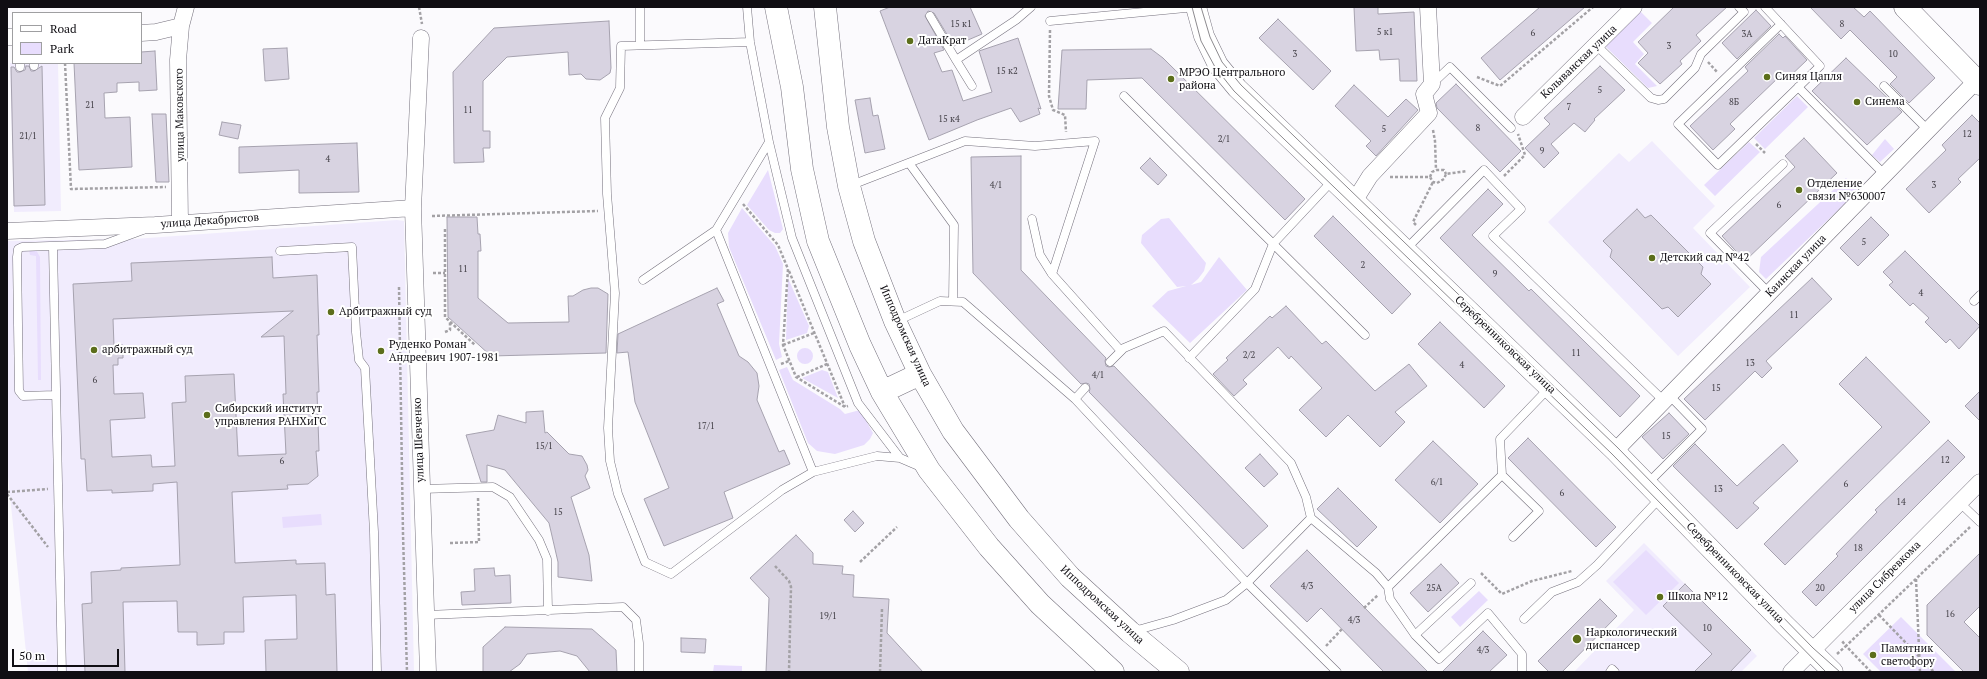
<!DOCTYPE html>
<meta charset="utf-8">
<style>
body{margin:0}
#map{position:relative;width:1987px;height:679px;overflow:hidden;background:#fbfafd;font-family:"PT Serif",serif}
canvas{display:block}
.frame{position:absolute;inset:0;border:8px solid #100e13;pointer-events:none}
.legend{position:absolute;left:12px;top:12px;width:130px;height:52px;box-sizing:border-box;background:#fff;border:1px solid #9f9fa1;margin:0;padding:5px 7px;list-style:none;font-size:12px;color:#100e13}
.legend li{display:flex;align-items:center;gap:8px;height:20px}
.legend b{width:20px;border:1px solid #9f9fa1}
.scale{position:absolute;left:12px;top:649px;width:107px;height:18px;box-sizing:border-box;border:2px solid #100e13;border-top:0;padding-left:5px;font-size:12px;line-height:14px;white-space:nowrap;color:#100e13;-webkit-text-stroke:3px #fff;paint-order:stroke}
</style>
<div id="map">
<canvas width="1987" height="679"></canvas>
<div class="frame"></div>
<ul class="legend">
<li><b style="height:5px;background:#fff"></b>Road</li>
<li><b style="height:11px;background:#e8ddfd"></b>Park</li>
</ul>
<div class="scale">50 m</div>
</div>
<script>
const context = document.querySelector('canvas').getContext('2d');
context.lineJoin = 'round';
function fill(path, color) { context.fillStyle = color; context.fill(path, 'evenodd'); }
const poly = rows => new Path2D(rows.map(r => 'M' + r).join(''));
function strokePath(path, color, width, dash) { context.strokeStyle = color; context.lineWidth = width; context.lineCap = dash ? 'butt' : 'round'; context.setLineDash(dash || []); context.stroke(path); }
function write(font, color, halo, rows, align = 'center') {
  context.font = font + ' "PT Serif",serif'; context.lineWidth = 4; context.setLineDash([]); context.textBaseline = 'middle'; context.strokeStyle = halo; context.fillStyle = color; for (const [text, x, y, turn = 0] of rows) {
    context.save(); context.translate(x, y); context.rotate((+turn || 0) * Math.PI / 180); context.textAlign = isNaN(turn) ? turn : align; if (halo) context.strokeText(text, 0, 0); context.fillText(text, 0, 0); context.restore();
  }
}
fill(poly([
 [10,63,58,63,61,211,14,212],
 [1652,141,1715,206,1693,228,1750,287,1678,356,1548,222,1619,153,1629,162],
 [397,220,404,221,414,672,28,672,7,466,7,241,134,239],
 [1644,543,1757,656,1741,672,1574,672,1634,610,1606,581]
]), '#f1ecfd');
fill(poly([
 [1640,11,1652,23,1633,42,1644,54,1635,64,1657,86,1648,88,1605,46],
 [1797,96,1808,107,1765,149,1754,138],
 [1885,139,1894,149,1880,162,1872,155],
 [1749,142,1760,152,1715,196,1704,185],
 [768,170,783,229,780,233,775,233,769,230,747,205],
 [1846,178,1858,191,1766,279,1759,272,1761,257],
 [742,208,775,246,783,264,779,344,782,357,776,360,729,247,728,233],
 [1169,218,1206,263,1204,271,1198,279,1191,285,1201,282,1219,257,1247,290,1190,343,1152,306,1168,291,1186,286,1177,287,1141,243,1142,235,1161,219],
 [29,250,36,250,40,257,41,380,38,380,36,256,30,255],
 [788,278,809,326,807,333,786,340],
 '797 356a8 8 0 1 1 16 0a8 8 0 1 1-16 0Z',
 [787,367,793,380,840,409,845,414,860,410,873,433,870,439,864,445,835,454,817,451,808,443,779,370],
 [822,370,828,372,838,398,802,378],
 [321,514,322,525,283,528,282,517],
 [1646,550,1679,583,1646,615,1613,582],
 [1479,591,1488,600,1460,627,1451,617],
 [1901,617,1956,672,1881,672,1863,654],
 [714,665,742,666,742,672,713,672]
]), '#e8ddfd');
const building = poly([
 [890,7,970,7,982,34,954,46,934,13,928,11,925,16,944,50,934,53,942,72,952,70,963,101,992,92,979,51,1018,38,1041,109,1038,108,1040,114,1020,122,1011,108,977,120,929,140,880,11,890,7],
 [1354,7,1378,7,1378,14,1414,12,1417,81,1400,81,1399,59,1380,60,1379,50,1356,51,1354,7],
 [1540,7,1585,7,1500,80,1481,58,1540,7],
 [1674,7,1727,7,1696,35,1701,41,1680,61,1682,64,1660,84,1638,63,1648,53,1638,42,1674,7],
 [1810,7,1853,7,1864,17,1870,11,1935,78,1909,103,1890,84,1897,77,1850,30,1841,39,1810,7],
 [1756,10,1771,26,1737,59,1722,43,1756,10],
 [1278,19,1331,71,1313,90,1259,38,1278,19],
 [609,21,611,68,610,73,600,80,586,79,581,74,569,75,568,52,507,57,483,81,483,131,490,131,490,148,483,148,484,162,454,163,453,72,494,28,609,21],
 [1779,34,1783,38,1785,36,1807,60,1785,81,1780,76,1730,124,1735,129,1713,150,1690,126,1748,71,1745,67,1779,34],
 [287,48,289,79,265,81,263,49,287,48],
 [1151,49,1163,58,1305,199,1285,220,1142,78,1087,80,1086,109,1058,109,1062,50,1151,49],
 [155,51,157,90,139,91,139,82,117,83,117,92,104,93,105,118,130,117,132,167,79,170,74,63,141,63,141,52,155,51],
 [1846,58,1902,112,1867,145,1812,91,1846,58],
 [26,66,29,66,31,71,34,71,42,66,45,205,14,206,11,67,14,67,17,72,20,72,25,70,26,66],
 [1600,66,1625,90,1594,119,1595,120,1585,132,1574,123,1551,144,1559,153,1544,168,1525,148,1550,124,1544,118,1600,66],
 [1456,84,1521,151,1500,172,1437,108,1436,103,1456,84],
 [1354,85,1388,117,1406,99,1418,110,1376,156,1366,146,1371,141,1335,106,1354,85],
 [870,98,873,116,878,115,885,149,865,153,855,100,870,98],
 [152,114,166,114,169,182,156,182,152,114],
 [1972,115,1980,123,1980,158,1958,179,1961,182,1929,213,1906,189,1946,150,1942,145,1972,115],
 [222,122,241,125,238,139,219,135,222,122],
 [1804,138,1837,173,1745,261,1722,236,1795,167,1785,156,1804,138],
 [357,143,359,192,299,193,299,170,239,173,239,147,357,143],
 [1021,156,1021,270,1106,358,1105,361,1106,366,1109,367,1114,366,1268,526,1243,549,1089,392,1090,389,1089,384,1086,383,1081,384,973,273,971,157,1021,156],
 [1150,158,1167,175,1158,185,1140,168,1150,158],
 [1488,189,1503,204,1472,235,1529,291,1531,289,1640,396,1620,417,1440,238,1488,189],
 [1637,209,1645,218,1651,215,1703,267,1701,274,1711,284,1678,317,1668,307,1662,309,1610,257,1612,250,1603,241,1637,209],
 [1333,216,1411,294,1392,314,1314,236,1333,216],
 [447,217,477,217,478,234,480,234,481,251,478,251,478,298,508,323,569,322,568,296,573,296,583,290,591,288,598,288,608,294,606,353,491,356,448,317,447,217],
 [1871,217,1889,235,1858,266,1840,248,1871,217],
 [1905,251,1980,326,1959,349,1950,339,1946,343,1925,322,1929,318,1913,303,1910,306,1889,285,1893,282,1883,272,1905,251],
 [272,257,273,278,317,275,319,335,317,335,319,392,317,392,319,451,316,451,318,476,308,484,287,485,288,489,232,492,235,563,296,560,296,564,325,563,326,595,335,594,337,672,266,672,265,640,297,639,296,595,243,597,244,632,224,632,224,644,197,645,197,632,178,632,177,601,123,602,125,672,85,672,82,604,92,603,91,572,121,570,121,568,180,565,177,482,153,484,153,491,112,493,112,490,87,491,85,459,81,459,73,284,132,281,131,263,272,257],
 [293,311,261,337,284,336,286,394,283,394,286,454,238,456,234,374,185,376,186,402,172,403,175,466,152,467,151,455,112,457,110,420,145,418,143,393,114,394,113,365,118,365,118,358,123,358,123,345,114,346,113,319,293,311],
 [1812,278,1832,299,1766,361,1772,368,1762,378,1755,371,1705,420,1684,399,1812,278],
 [717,288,724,301,717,304,739,356,748,362,757,373,759,386,757,400,779,452,784,450,790,464,724,492,733,518,664,546,644,499,669,488,635,402,628,352,617,353,618,334,717,288],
 [1286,306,1322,344,1326,341,1375,391,1409,364,1427,386,1395,412,1405,422,1380,447,1348,415,1326,437,1299,410,1322,388,1291,356,1289,359,1278,347,1243,380,1247,384,1234,396,1213,374,1228,360,1226,358,1270,316,1272,318,1286,306],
 [1440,322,1505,386,1484,408,1418,344,1440,322],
 [1866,357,1930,422,1785,565,1764,544,1882,427,1839,384,1866,357],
 [1980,391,1980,421,1965,406,1980,391],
 [543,411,545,433,547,432,569,454,582,456,587,465,588,470,585,476,590,488,571,497,589,555,592,581,558,577,558,562,549,523,505,470,487,465,487,482,481,482,466,435,494,430,498,415,526,423,526,412,543,411],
 [1669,413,1689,434,1663,459,1642,437,1669,413],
 [1528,438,1616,527,1596,547,1508,458,1528,438],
 [1948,440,1965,457,1816,606,1802,592,1838,556,1836,554,1877,512,1875,510,1948,440],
 [1433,441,1478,484,1440,523,1395,480,1433,441],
 [1695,444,1737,486,1783,444,1798,461,1753,503,1759,508,1737,529,1673,466,1695,444],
 [1260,454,1278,474,1264,487,1245,468,1260,454],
 [1338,488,1377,527,1357,547,1317,509,1338,488],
 [853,511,864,523,855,532,844,520,853,511],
 [796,535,813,553,813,564,843,566,842,574,854,575,853,597,889,599,887,633,923,672,766,672,769,598,750,578,796,535],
 [1307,550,1361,604,1428,672,1384,672,1321,608,1307,622,1270,586,1307,550],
 [1980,553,1980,606,1964,622,1980,638,1980,672,1964,672,1927,635,1927,605,1980,553],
 [1441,564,1459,583,1428,612,1410,593,1441,564],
 [494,568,495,576,510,575,511,603,462,605,461,592,475,591,474,569,494,568],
 [1685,584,1751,650,1730,672,1694,672,1712,654,1663,606,1685,584],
 [1600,599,1617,616,1562,672,1549,672,1538,661,1600,599],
 [505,627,592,629,616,650,617,672,590,672,577,656,560,651,527,654,520,664,509,672,483,672,483,647,505,627],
 [1483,631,1507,655,1489,672,1442,672,1483,631],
 [681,638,706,639,705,653,681,652,681,638]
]);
fill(building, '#d8d3e1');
strokePath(building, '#a6a2af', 1);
const service = poly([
 [1765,7,1820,66,1718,165,1678,124,1781,24],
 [930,16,956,60],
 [1050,21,1196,7],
 [750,42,621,46,620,88,605,118,607,194,615,293,608,428,610,461,618,494,645,562,671,574,782,490,813,472,877,456,900,458,921,467],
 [640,45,640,7],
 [1596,45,1651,98,1658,100,1664,99,1695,68,1701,54,1744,12,1739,7],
 [34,63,34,66],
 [20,67,20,63],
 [1433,83,1450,67,1511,128],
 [972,86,956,60,1016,20,1031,7],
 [1884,86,1928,130],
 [1798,87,1885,175],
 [1124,96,1365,335],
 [769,142,792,238,858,403,900,458],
 [909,163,954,225,953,301],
 [849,186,965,141,1035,146,1095,141,1052,274],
 [1032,219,1040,255,1052,274,1121,351],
 [716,230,813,472],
 [53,247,62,672],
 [1406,249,1484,170,1521,209,1493,236,1665,402],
 [280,251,352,247,356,332,359,360,365,368,374,532,377,672],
 [643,280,716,230,769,142,750,42,747,7],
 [1769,293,1710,233,1783,164],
 [1974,301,1980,295],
 [897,321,940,301,963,302,1075,399,1247,583,1337,672],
 [1189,358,1255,289,1273,244,1333,180],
 [1110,362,1124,348,1164,331,1291,463,1306,497,1311,518,1376,573,1388,587,1390,599,1415,635,1439,659,1488,613,1522,654,1522,672],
 [55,395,23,396,19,391,17,257,18,249,22,247,105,244,143,230],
 [1075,399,1085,388],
 [1502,475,1539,511,1513,537],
 [1648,483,1702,429,1670,396],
 [421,489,493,487,510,497,539,540,547,559,548,611],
 [1959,502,1980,522],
 [1388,587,1502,475,1500,439,1549,388],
 [426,615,623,607,636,620,639,643,639,672],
 [1524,619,1552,592,1578,582,1597,565,1661,497],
 [1134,631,1173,620,1226,600,1247,583,1311,518],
 [1415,635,1471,583],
 [1610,672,1612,669,1615,672]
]);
const minor = poly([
 [141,33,156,32,181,26],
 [7,37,13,37],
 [421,38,413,208,428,672],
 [1523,117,1634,7],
 [1355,200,1370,176,1429,113,1424,94,1432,84,1428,7],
 [180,223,178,60,181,26,186,7],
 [7,231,155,225,413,208],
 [1615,451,1976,81],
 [1791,672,1980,482]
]);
const tertiary = poly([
 [1196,7,1204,36,1218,65,1237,88,1615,451,1784,624,1833,672]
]);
const primary = poly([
 [1905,7,1980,84]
]);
const trunk = poly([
 [776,7,792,87,802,169,818,241,860,345,882,392,929,470,989,547,1040,604,1113,672],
 [825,7,838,127,849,186,864,241,895,321,920,374,953,431,1019,519,1070,577,1130,632,1178,672],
 [882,392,920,374]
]);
strokePath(service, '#75717d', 9);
strokePath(minor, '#75717d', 17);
strokePath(tertiary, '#75717d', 21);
strokePath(primary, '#75717d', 23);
strokePath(trunk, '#75717d', 23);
strokePath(poly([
 [419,7,422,24],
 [1050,30,1049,96,1053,110,1065,115,1066,132],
 [1708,62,1717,72],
 [65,63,71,189,166,187],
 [1477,77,1500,86,1593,7],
 [1433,130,1435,141,1436,170],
 [1756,144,1765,153],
 [1504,176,1525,155,1518,134],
 [1390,177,1430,177,1433,182,1437,183,1444,179,1446,174,1467,171],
 [1430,177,1432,172,1436,170,1444,170,1446,174],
 [743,204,778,245,788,269,783,345,796,377,845,407,848,406],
 [432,216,598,211],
 [1416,225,1413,222,1433,182],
 [445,229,445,317,475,345],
 [789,271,845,407],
 [433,273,445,273],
 [399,287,403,534,407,672],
 [445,332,450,330,450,322],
 [783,345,814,333],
 [781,364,789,361],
 [797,377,827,364],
 [7,492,48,489],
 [7,494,48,547],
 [450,543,479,542,478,497],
 [860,562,897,527],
 [775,566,789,581,791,587,789,672],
 [1481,573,1502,594,1532,581,1572,571],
 [1916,579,1920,672],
 [1364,608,1378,595],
 [1879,615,1934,672],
 [1326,646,1342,629],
 [1837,654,1846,646,1842,641],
 [880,672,882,609],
 [1871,672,1846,646,1970,527]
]), '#a3a1a5', 2.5, [3, 2]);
strokePath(service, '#fff', 8);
strokePath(minor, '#fff', 16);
strokePath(tertiary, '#fff', 20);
strokePath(primary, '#fff', 22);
strokePath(trunk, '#fff', 22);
strokePath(poly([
 [1192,7,1201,41,1215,67,1234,91,1612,454,1826,672],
 [1201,7,1210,37,1222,62,1241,85,1618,448,1813,648,1840,672]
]), '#8d8b8f', 1);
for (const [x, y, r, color] of [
 [910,41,4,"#5c6e1b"],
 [1767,77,4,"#5c6e1b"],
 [1171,79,4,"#5c6e1b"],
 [1857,102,4,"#5c6e1b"],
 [1799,190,4,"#5c6e1b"],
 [1652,258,4,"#5c6e1b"],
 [331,312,4,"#5c6e1b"],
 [94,350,4,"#5c6e1b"],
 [381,351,4,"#5c6e1b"],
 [207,415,4,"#5c6e1b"],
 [1660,597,4,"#5c6e1b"],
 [1577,639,5,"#5c6e1b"],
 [1873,655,4,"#5c6e1b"]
]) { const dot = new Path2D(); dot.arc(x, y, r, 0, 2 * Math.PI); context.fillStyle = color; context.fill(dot); strokePath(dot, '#fff', 1.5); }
write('9px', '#423f46', null, [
 ["15 к1",961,24],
 ["8",1842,24],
 ["5 к1",1385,32],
 ["6",1533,33],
 ["3А",1747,34],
 ["3",1669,46],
 ["3",1295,54],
 ["10",1893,54],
 ["15 к2",1007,71],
 ["5",1600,90],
 ["8Б",1734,102],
 ["21",90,105],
 ["7",1569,107],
 ["11",468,110],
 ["15 к4",949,119],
 ["8",1478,128],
 ["5",1384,129],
 ["12",1967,134],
 ["21/1",28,136],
 ["2/1",1224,139],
 ["9",1542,151],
 ["4",328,159],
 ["4/1",996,185],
 ["3",1934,185],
 ["6",1779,205],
 ["5",1864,242],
 ["2",1363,265],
 ["11",463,269],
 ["9",1495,274],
 ["4",1921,293],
 ["11",1794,315],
 ["11",1576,353],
 ["2/2",1249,355],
 ["13",1750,363],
 ["4",1462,365],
 ["4/1",1098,375],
 ["6",95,380],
 ["15",1716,388],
 ["17/1",706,426],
 ["15",1666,436],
 ["15/1",544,446],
 ["12",1945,460],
 ["6",282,461],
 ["6/1",1437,482],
 ["6",1846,484],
 ["13",1718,489],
 ["6",1562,493],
 ["14",1901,502],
 ["15",558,512],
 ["18",1858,548],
 ["4/3",1307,586],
 ["25А",1434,588],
 ["20",1820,588],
 ["16",1950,614],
 ["19/1",828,616],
 ["4/3",1354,620],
 ["10",1707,628],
 ["4/3",1483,650]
]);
write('11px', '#100e13', '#fff', [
 ["ДатаКрат",918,41],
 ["МРЭО Центрального",1179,73],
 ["района",1179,86],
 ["Синяя Цапля",1775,77],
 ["Синема",1865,102],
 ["Отделение",1807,184],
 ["связи №630007",1807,197],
 ["Детский сад №42",1660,258],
 ["Арбитражный суд",339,312],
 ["Руденко Роман",389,345],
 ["Андреевич 1907-1981",389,358],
 ["арбитражный суд",102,350],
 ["Сибирский институт",215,409],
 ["управления РАНХиГС",215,422],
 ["Школа №12",1668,597],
 ["Наркологический",1586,633],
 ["диспансер",1586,646],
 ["Памятник",1881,649],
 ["светофору",1881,662]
], 'left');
write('11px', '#100e13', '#fff', [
 ["Колыванская улица",1579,62,-44],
 ["улица Маковского",180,115,-91],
 ["улица Декабристов",210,221,-4],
 ["Каинская улица",1796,266,-46],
 ["Ипподромская улица",905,336,66],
 ["Серебренниковская улица",1505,345,44],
 ["улица Шевченко",419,440,-92],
 ["Серебренниковская улица",1735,573,46],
 ["улица Сибревкома",1885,577,-45],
 ["Ипподромская улица",1102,605,43]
]);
</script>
